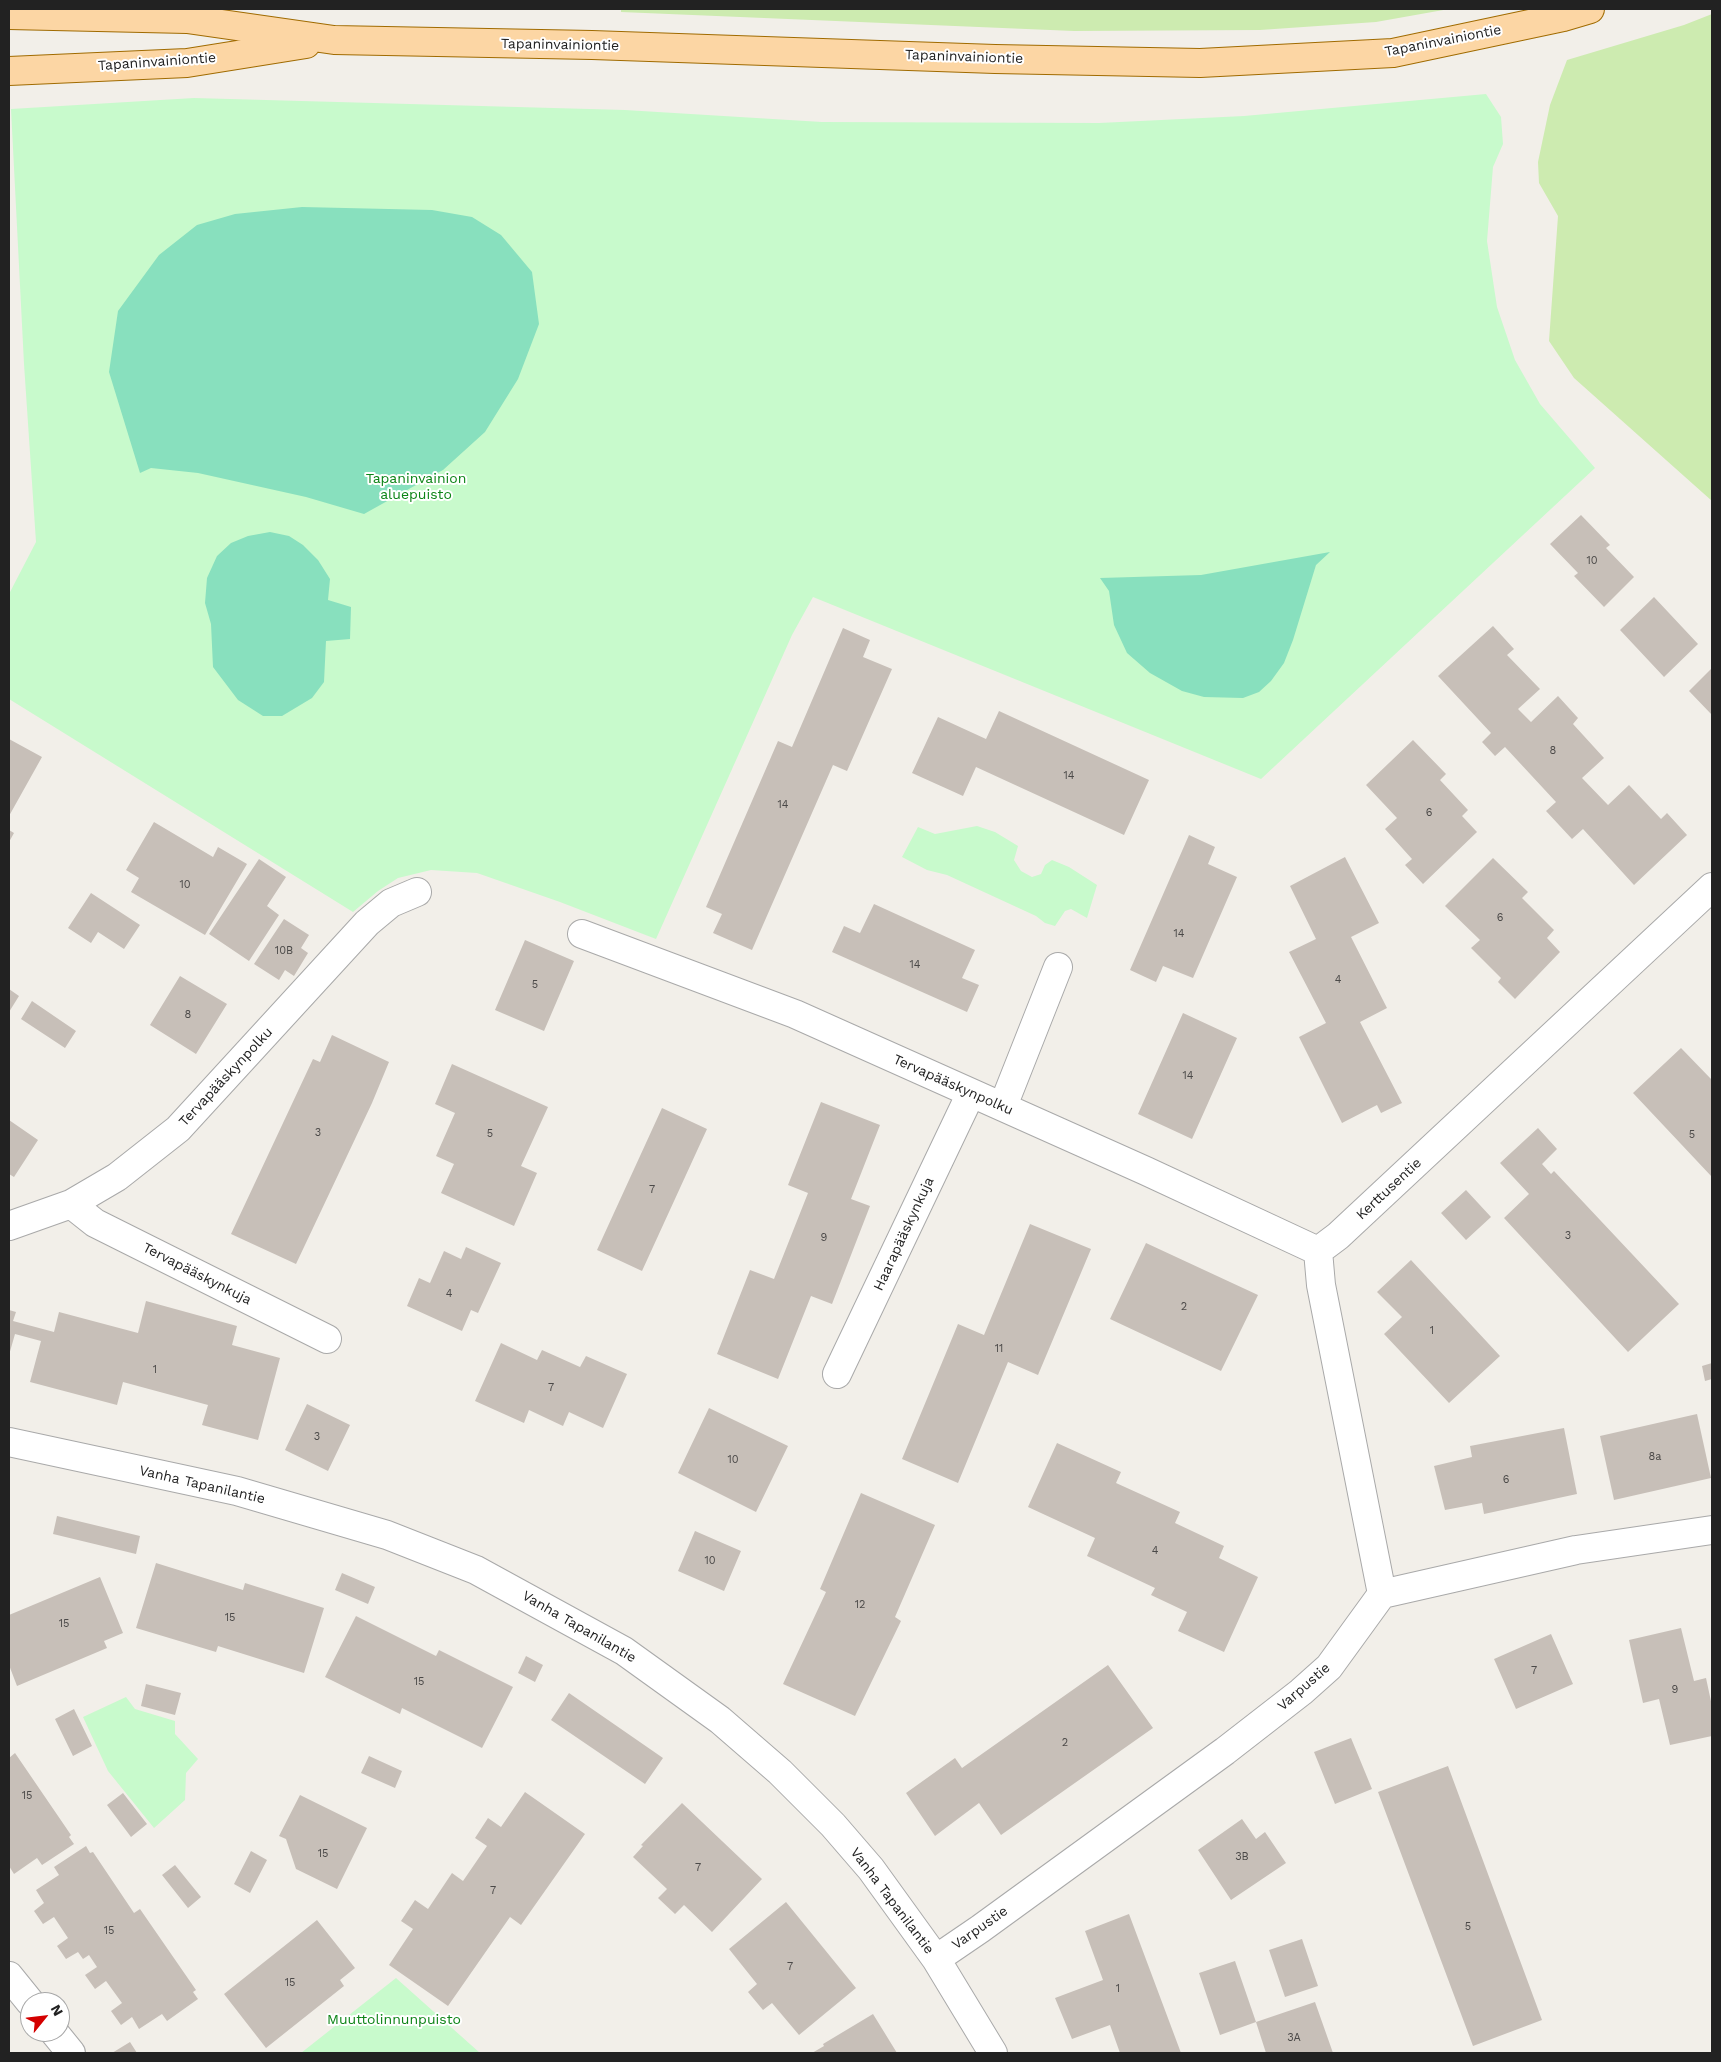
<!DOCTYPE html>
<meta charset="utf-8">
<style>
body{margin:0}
#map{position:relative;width:1721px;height:2062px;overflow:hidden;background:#f2efe9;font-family:"Work Sans",sans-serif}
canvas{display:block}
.frame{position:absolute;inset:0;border:10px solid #222;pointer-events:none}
.north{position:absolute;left:20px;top:1992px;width:50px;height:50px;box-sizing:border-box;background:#fff;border:1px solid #a7a7a7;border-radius:50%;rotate:61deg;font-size:14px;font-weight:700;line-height:20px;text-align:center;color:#222}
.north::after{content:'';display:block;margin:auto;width:18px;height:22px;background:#d40000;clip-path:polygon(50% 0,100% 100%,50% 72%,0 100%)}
</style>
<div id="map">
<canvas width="1721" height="2062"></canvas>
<div class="frame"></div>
<div class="north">N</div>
</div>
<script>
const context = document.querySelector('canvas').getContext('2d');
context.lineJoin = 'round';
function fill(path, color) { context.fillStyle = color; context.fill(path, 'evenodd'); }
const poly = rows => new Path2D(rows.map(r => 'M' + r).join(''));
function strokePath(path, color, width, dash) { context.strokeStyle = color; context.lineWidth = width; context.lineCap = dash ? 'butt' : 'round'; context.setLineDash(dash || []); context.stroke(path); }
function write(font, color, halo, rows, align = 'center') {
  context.font = font + ' "Work Sans",sans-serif'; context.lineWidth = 4; context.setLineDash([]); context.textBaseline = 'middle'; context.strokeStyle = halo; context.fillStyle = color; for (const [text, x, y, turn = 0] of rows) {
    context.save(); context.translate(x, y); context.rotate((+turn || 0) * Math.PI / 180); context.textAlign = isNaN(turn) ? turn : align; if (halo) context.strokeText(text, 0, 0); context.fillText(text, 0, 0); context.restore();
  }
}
fill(poly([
 [621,9,1449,9,1376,22,1260,30,1074,31,621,12],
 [1712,14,1712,501,1574,378,1549,341,1558,216,1539,183,1538,162,1550,105,1567,60,1684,25]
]), '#cdebb0');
fill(poly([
 [1486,94,1501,117,1503,144,1493,167,1487,241,1497,307,1515,360,1540,404,1595,468,1261,779,813,597,792,635,656,939,560,902,477,873,431,870,398,878,378,891,353,912,9,699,9,594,36,542,24,364,11,109,194,98,625,110,822,122,1099,123,1244,116],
 [977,826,995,832,1018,846,1014,860,1021,871,1032,877,1041,874,1045,865,1052,860,1069,867,1097,885,1087,918,1071,909,1065,911,1055,926,1045,923,1036,916,947,875,927,870,902,857,918,827,935,834],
 [126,1697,135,1709,175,1721,175,1734,198,1759,186,1773,185,1800,154,1828,108,1771,83,1717],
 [396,1978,480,2053,301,2053,344,2019]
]), '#c8facc');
fill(poly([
 [302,207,432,210,472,217,501,235,532,272,539,324,518,379,485,432,443,470,364,514,306,497,198,473,151,468,140,473,109,372,118,311,159,255,197,225,235,214],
 [270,532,289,536,303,545,318,560,330,579,328,600,351,607,350,639,326,641,324,682,312,698,282,716,263,716,238,700,213,667,211,624,205,603,207,578,217,556,231,543,248,536],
 [1330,552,1316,565,1293,640,1284,663,1271,681,1259,692,1243,698,1204,697,1182,691,1150,673,1127,653,1114,625,1109,591,1100,578,1201,575]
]), '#88e0be');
fill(poly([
 [1581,515,1610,545,1606,548,1634,577,1604,607,1574,576,1578,573,1550,544],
 [1654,597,1698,644,1664,677,1620,630],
 [1493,626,1514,649,1507,655,1540,689,1518,709,1531,722,1558,696,1578,718,1573,724,1604,758,1582,778,1608,805,1629,785,1661,819,1667,813,1687,835,1634,885,1583,829,1572,839,1546,811,1556,802,1505,747,1495,756,1482,742,1491,733,1438,676],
 [843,628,870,640,863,657,892,669,847,771,833,765,752,950,713,933,722,914,706,907,778,741,792,747],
 [1712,668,1712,715,1689,691],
 [999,711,1149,780,1124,835,976,767,963,796,912,773,938,717,986,739],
 [9,739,42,757,9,816],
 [1413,740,1446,774,1440,780,1468,810,1462,816,1477,832,1423,884,1405,865,1412,859,1385,829,1397,818,1366,785],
 [154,822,213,857,218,847,247,864,205,935,131,892,139,878,126,870],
 [9,830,14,833,9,842],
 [1189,835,1215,847,1208,864,1237,877,1193,978,1163,966,1156,982,1130,970],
 [1345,857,1379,923,1351,937,1387,1008,1360,1022,1402,1103,1381,1113,1377,1105,1342,1123,1299,1037,1326,1023,1289,952,1316,939,1290,886],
 [1493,858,1528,892,1522,898,1554,930,1547,938,1560,952,1515,999,1498,982,1501,978,1471,948,1480,940,1445,906],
 [259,859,286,877,267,906,279,915,249,961,209,934],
 [91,893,140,925,124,949,98,932,91,943,68,928],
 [874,904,975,950,962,978,979,985,967,1012,832,952,844,926,860,933],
 [284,919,309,935,301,948,308,953,294,976,285,970,279,980,254,964],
 [525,940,574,961,544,1031,495,1010],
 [180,976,227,1004,196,1054,150,1025],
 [9,989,19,996,9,1012],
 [32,1001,76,1031,65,1048,21,1019],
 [1183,1013,1237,1038,1192,1139,1138,1114],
 [332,1035,389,1062,372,1103,296,1264,231,1234,313,1059,320,1062],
 [1681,1048,1712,1080,1712,1177,1633,1093],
 [452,1064,548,1107,521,1166,537,1173,514,1226,441,1193,454,1164,436,1156,455,1113,435,1104],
 [821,1102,880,1125,851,1199,870,1206,832,1304,811,1296,778,1379,717,1354,750,1270,774,1279,808,1193,788,1185],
 [662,1108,707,1129,642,1271,597,1250],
 [9,1120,38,1140,14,1177,9,1174],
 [1538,1128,1557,1149,1542,1164,1551,1174,1554,1171,1679,1304,1628,1352,1504,1218,1529,1194,1500,1163],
 [1466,1190,1491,1217,1466,1240,1441,1213],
 [1030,1224,1091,1249,1038,1375,1008,1362,958,1483,902,1459,958,1324,984,1335],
 [1146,1243,1258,1295,1221,1371,1110,1319],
 [466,1247,501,1263,478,1313,471,1310,462,1331,407,1306,419,1278,430,1283,444,1251,461,1259],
 [1411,1260,1500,1356,1449,1403,1384,1334,1402,1317,1377,1292],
 [146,1301,237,1326,232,1345,280,1358,258,1440,202,1425,208,1405,123,1382,117,1405,30,1382,41,1341,15,1334,9,1355,9,1310,16,1312,13,1321,54,1332,59,1312,138,1333],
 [501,1343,537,1360,542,1350,580,1367,586,1356,627,1374,603,1428,569,1412,563,1426,529,1410,524,1423,475,1401],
 [1712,1363,1712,1379,1705,1381,1702,1366],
 [307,1404,350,1425,328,1471,285,1450],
 [709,1408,788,1446,756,1512,678,1473],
 [1697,1414,1711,1478,1614,1500,1600,1436],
 [1564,1428,1577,1494,1484,1514,1482,1503,1445,1510,1434,1466,1472,1457,1470,1446],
 [1057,1443,1121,1472,1116,1483,1180,1512,1175,1523,1224,1546,1219,1558,1258,1577,1224,1652,1178,1631,1187,1612,1151,1595,1155,1588,1087,1556,1095,1538,1028,1507],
 [861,1493,935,1525,895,1617,901,1621,855,1716,783,1684,826,1592,820,1589],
 [57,1516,140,1536,136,1554,53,1534],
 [695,1531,741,1551,724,1591,678,1571],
 [156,1563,243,1590,245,1583,324,1608,304,1673,218,1646,216,1652,136,1628],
 [342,1573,375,1587,368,1604,335,1590],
 [100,1577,123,1633,104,1641,107,1648,17,1686,9,1665,9,1615],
 [356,1616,436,1656,439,1650,513,1687,482,1748,402,1708,400,1714,325,1677],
 [1681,1628,1694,1681,1706,1678,1712,1706,1712,1736,1670,1745,1659,1699,1643,1703,1629,1640],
 [1551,1634,1573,1684,1516,1709,1494,1659],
 [526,1656,543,1665,535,1682,518,1673],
 [1108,1665,1153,1728,1001,1835,979,1803,935,1836,906,1793,955,1758,962,1768],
 [146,1684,181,1693,175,1715,141,1706],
 [569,1693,663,1758,645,1784,551,1720],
 [74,1709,92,1746,73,1756,55,1719],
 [1351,1738,1372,1789,1335,1804,1314,1752],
 [15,1753,71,1835,69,1837,74,1844,42,1865,37,1858,14,1874,9,1866,9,1758],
 [369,1756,402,1771,395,1788,361,1773],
 [1448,1766,1542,2020,1473,2046,1378,1792],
 [525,1792,585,1834,521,1925,510,1917,448,2006,389,1965,413,1929,401,1921,415,1900,428,1909,452,1873,463,1881,487,1846,475,1838,488,1818,501,1827],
 [123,1793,147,1824,131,1837,107,1805],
 [300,1795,367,1828,337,1889,296,1869,286,1839,279,1836],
 [682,1803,762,1879,712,1932,684,1905,675,1914,658,1898,667,1889,633,1857,643,1846,641,1845],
 [1242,1819,1256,1839,1265,1832,1286,1863,1231,1900,1198,1850],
 [86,1846,90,1853,93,1852,134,1913,140,1909,196,1990,193,1992,198,1999,167,2021,162,2014,139,2029,132,2017,121,2025,111,2011,122,2003,106,1981,95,1989,85,1975,97,1967,89,1955,83,1959,78,1952,66,1959,57,1946,68,1938,54,1917,43,1924,34,1911,44,1903,36,1890,59,1875,54,1867],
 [251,1851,267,1860,250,1893,234,1884],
 [175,1865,201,1897,188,1908,162,1875],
 [786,1902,856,1988,799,2035,772,2003,763,2010,748,1992,757,1984,729,1949],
 [1129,1914,1181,2053,1120,2053,1110,2025,1072,2039,1055,1998,1103,1980,1085,1931],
 [317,1920,355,1968,340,1980,344,1986,266,2048,224,1994],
 [1302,1939,1318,1986,1285,1997,1269,1950],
 [1235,1961,1256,2022,1220,2035,1199,1973],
 [1315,2002,1333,2053,1266,2053,1256,2022],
 [873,2014,897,2053,812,2053,824,2046,823,2044],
 [130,2042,137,2053,112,2053]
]), '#c7bfb8');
const minor = poly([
 [582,934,795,1014,1146,1171,1318,1251],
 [1003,1106,1058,967],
 [71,1204,95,1223,327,1339],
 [9,1226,71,1204,117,1177,178,1129,367,923,391,903,417,892],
 [837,1374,971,1093],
 [9,1442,237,1491,387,1535,476,1570,624,1651,720,1720,780,1772,833,1825,871,1869,936,1959,993,2053],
 [1382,1594,1321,1285,1318,1251,1338,1236,1712,887],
 [936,1959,980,1929,1225,1751,1301,1692,1329,1667,1382,1594,1576,1550,1712,1530],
 [9,1976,30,2002],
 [54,2032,71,2053]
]);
const major = poly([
 [9,15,187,19,334,40,592,45,995,59,1200,63,1393,53,1563,17,1590,9],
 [9,71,187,63,306,44]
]);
strokePath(minor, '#a9a9a9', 30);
strokePath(major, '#a06b00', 30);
strokePath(minor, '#fff', 28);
strokePath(major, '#fcd6a4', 28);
write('11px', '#4b4948', null, [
 ["10",1592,561],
 ["8",1553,751],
 ["14",1069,776],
 ["14",783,805],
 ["6",1429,813],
 ["10",185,885],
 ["6",1500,918],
 ["14",1179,934],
 ["10B",284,951],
 ["14",915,965],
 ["4",1338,980],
 ["5",535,985],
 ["8",188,1015],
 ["14",1188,1076],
 ["3",318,1133],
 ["5",490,1134],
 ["5",1692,1135],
 ["7",652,1190],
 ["3",1568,1236],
 ["9",824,1238],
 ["4",449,1294],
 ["2",1184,1307],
 ["1",1432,1331],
 ["11",999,1349],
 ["1",155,1370],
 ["7",551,1388],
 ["3",317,1437],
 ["8a",1655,1457],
 ["10",733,1460],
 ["6",1506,1480],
 ["4",1155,1551],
 ["10",710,1561],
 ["12",860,1605],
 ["15",230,1618],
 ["15",64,1624],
 ["7",1534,1671],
 ["15",419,1682],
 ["9",1675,1690],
 ["2",1065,1743],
 ["15",27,1796],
 ["15",323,1854],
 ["3B",1242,1857],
 ["7",698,1868],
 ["7",493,1891],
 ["5",1468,1927],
 ["15",109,1931],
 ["7",790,1967],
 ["15",290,1983],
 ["1",1118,1989],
 ["3A",1294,2038]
]);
write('14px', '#222', '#fff', [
 ["Tapaninvainiontie",1443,41,-11],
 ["Tapaninvainiontie",560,45,1],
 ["Tapaninvainiontie",964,57,2],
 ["Tapaninvainiontie",157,62,-4],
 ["Tervapääskynpolku",226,1077,-47],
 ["Tervapääskynpolku",953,1085,24],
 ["Kerttusentie",1389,1189,-43],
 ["Haarapääskynkuja",904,1234,-65],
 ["Tervapääskynkuja",197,1274,27],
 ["Vanha Tapanilantie",202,1485,13],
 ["Vanha Tapanilantie",579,1627,30],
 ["Varpustie",1304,1687,-41],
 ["Vanha Tapanilantie",892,1901,53],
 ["Varpustie",980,1928,-35]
]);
write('14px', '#0c8416', '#fff', [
 ["Tapaninvainion",416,479],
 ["aluepuisto",416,495],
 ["Muuttolinnunpuisto",394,2020]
]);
</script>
